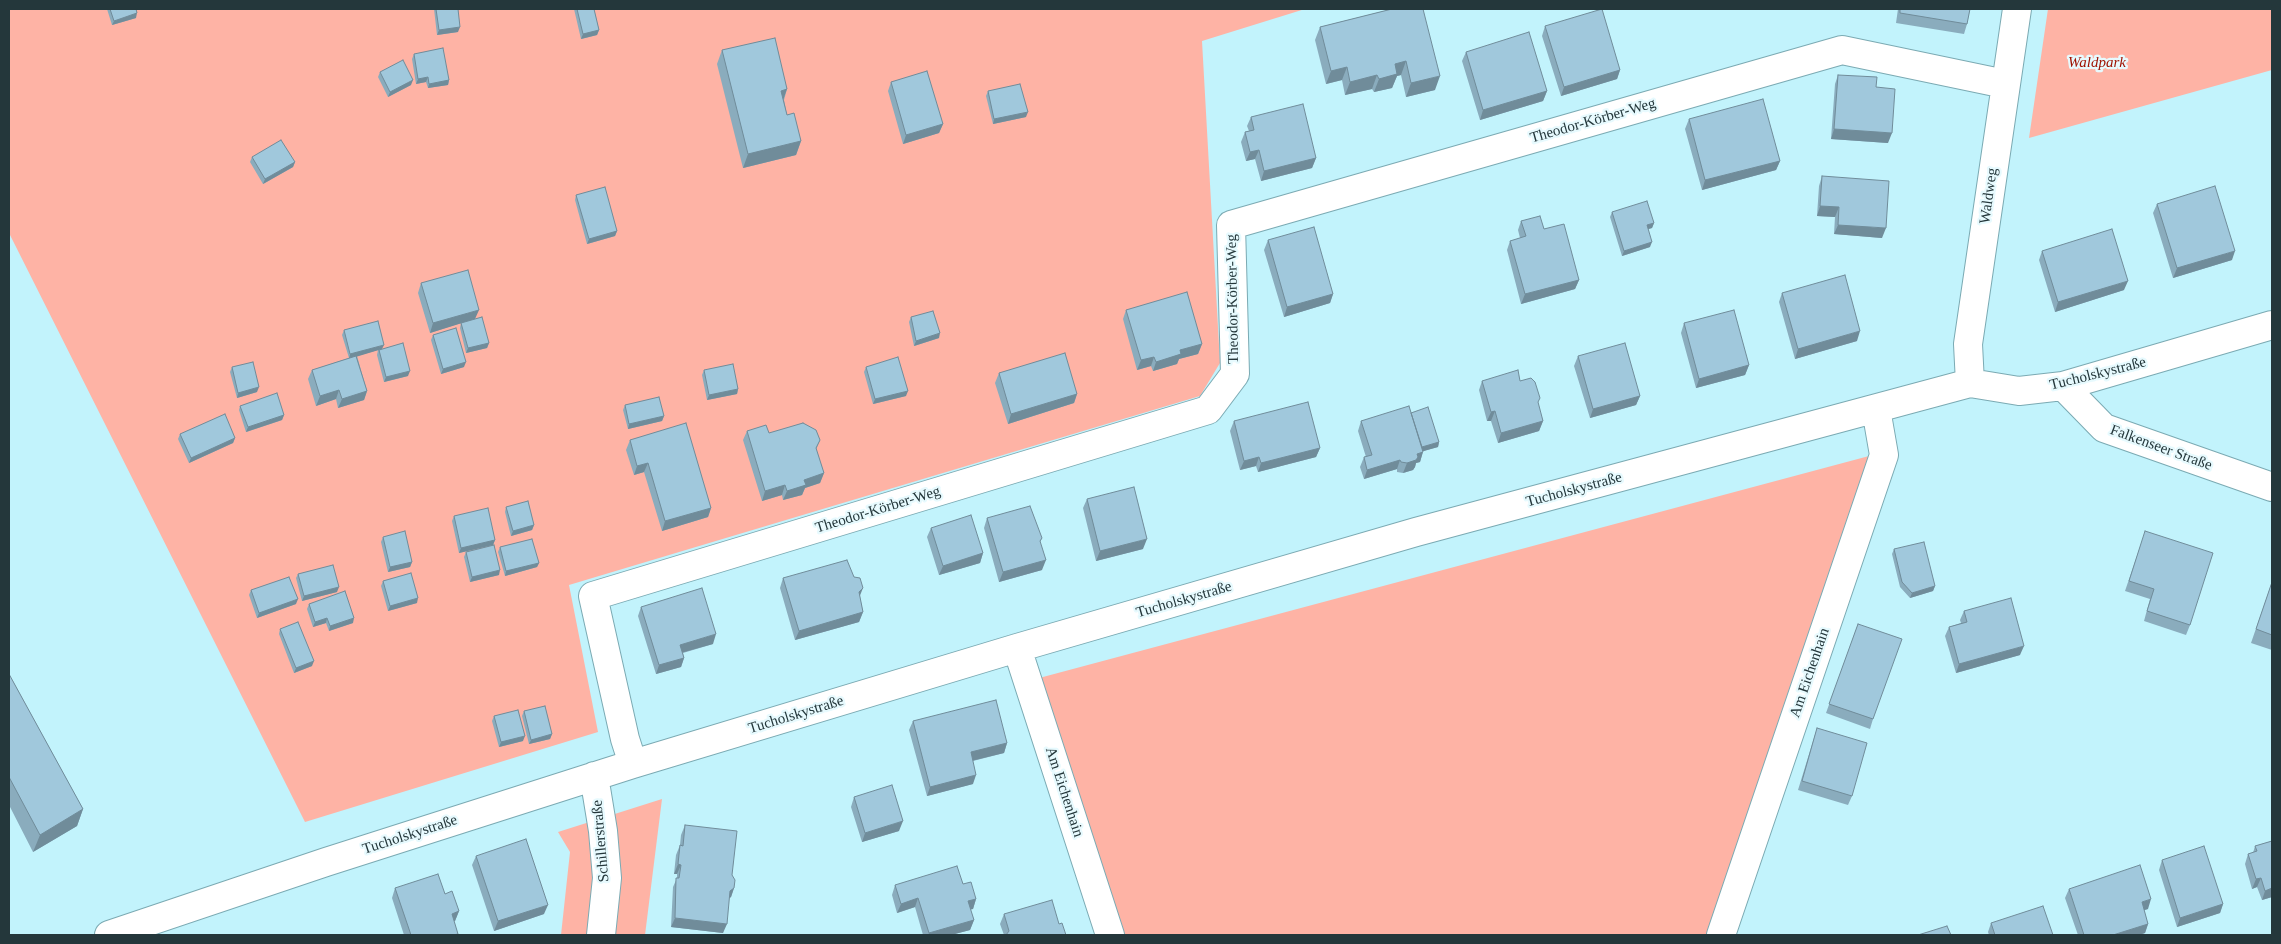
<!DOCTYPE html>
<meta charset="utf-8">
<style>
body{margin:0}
#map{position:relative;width:2281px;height:944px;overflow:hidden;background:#c2f3fc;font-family:Georgia,serif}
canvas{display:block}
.frame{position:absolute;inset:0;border:10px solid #24373b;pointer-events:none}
</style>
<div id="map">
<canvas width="2281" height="944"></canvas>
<div class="frame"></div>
</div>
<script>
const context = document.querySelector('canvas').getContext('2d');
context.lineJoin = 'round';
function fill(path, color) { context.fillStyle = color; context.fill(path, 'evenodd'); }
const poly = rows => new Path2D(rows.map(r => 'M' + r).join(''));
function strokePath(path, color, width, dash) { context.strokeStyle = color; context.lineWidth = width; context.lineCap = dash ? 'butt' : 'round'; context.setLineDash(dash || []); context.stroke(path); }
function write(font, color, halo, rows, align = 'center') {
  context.font = font + ' Georgia,serif'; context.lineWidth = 4.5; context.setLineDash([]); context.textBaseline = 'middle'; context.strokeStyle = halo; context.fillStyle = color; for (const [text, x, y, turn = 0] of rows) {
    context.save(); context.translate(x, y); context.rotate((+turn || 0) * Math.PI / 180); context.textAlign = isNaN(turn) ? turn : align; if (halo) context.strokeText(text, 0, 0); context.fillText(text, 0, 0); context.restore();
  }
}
fill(poly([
 [9,9,1305,9,1202,41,1220,363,1200,396,569,585,598,732,305,822,9,233],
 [2048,9,2272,9,2272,70,2029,138],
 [1884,452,1721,935,1110,935,1028,681],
 [662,799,645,935,561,935,570,852,558,832]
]), '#feb3a5');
const minor = poly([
 [1970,383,1968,344,2017,9],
 [2063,386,2104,428,2272,487],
 [1017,648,1110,935],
 [633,764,625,739,593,596,1208,410,1235,374,1231,225,1842,50,2005,84],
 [594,776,603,831,607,878,601,935],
 [109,935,326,862,633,764,1017,648,1416,532,1970,383,2019,391,2063,386,2272,325],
 [1721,935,1884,455,1876,409]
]);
strokePath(minor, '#7baab3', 30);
strokePath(minor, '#fff', 28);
fill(poly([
 [107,9,136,9,136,18,112,25],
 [434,9,458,9,458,32,437,35],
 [574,9,594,9,599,30,597,35,581,39],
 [1392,9,1435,90,1406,97,1401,75,1397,76,1392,88,1374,92,1372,89,1345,95,1342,80,1326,84,1315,40,1320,27],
 [1898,9,1970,9,1967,24,1964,34,1896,23],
 [1545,26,1620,70,1617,79,1561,96,1542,36],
 [722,50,787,89,784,100,787,115,801,141,796,155,743,168,717,64],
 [1466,52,1547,91,1543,101,1480,120,1462,61],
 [414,54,449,80,448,85,428,88,426,82,416,84,412,59],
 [380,72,411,85,388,97,378,77],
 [1838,75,1876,87,1888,143,1831,139,1835,84],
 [891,82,943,124,939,133,903,144,888,91],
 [988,91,1026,117,993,124,986,96],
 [1251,117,1316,158,1312,168,1261,181,1255,159,1246,161,1241,142,1245,132,1249,131,1247,126],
 [1689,119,1780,161,1776,170,1702,190,1685,129],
 [252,157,295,162,293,167,263,184,250,162],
 [1822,176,1882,238,1834,234,1835,217,1817,216,1819,186],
 [576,195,617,231,615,236,587,244,575,200],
 [2157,204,2232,260,2173,278,2153,213],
 [1612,212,1654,223,1652,228,1648,229,1650,247,1622,256,1610,217],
 [1521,221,1544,229,1579,280,1575,289,1521,304,1507,250,1510,241,1520,238,1518,230],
 [1268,240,1333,294,1330,303,1284,317,1264,250],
 [2042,251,2124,290,2055,312,2039,260],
 [421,283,475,319,489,343,487,348,466,353,460,328,461,323,430,333,418,293],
 [1782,293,1857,341,1795,359,1779,302],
 [1126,310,1202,344,1198,354,1179,359,1177,364,1153,371,1151,366,1137,370,1123,319],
 [911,317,939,338,914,346,909,322],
 [1684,323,1749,365,1745,375,1696,388,1681,333],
 [344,330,382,349,408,376,384,382,377,355,378,350,357,356,367,391,364,400,338,408,336,399,316,406,308,379,312,370,349,358,342,335],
 [433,335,464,367,441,374,431,340],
 [1578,356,1640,396,1636,405,1590,418,1574,366],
 [232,367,257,392,237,398,230,372],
 [866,367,906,396,873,404,864,372],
 [704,370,738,389,737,394,707,400,702,375],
 [999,373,1077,394,1074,403,1008,424,995,383],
 [1482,381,1520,381,1543,421,1539,431,1498,443,1491,421,1487,421,1479,390],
 [625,405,664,416,662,421,628,429,623,410],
 [240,406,284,415,282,420,246,432,239,410],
 [1411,413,1439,442,1438,447,1423,451,1420,462,1416,463,1415,467,1413,470,1403,473,1397,472,1397,469,1364,479,1360,467,1364,457,1366,457,1358,431,1361,421],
 [1234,421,1320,448,1316,457,1258,472,1256,466,1240,470,1230,431],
 [747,431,820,440,816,450,824,473,820,483,805,488,802,495,783,500,782,495,762,501,743,440],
 [180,434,235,438,233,443,189,463,178,439],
 [630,440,711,508,708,517,662,531,644,472,634,475,626,450],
 [1087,499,1143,549,1096,561,1083,508],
 [506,507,534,525,532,530,511,536,505,512],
 [454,516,495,540,493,545,459,553,452,521],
 [987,518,1042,538,1040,542,1042,570,999,582,984,528],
 [931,528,983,553,980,563,939,575,927,537],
 [383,537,412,562,410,567,388,572,381,542],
 [2142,541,2190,625,2186,635,2144,621,2150,599,2125,591],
 [500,547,539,563,537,567,505,576,498,552],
 [1894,549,1935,586,1933,591,1910,598,1900,587,1892,554],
 [466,552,499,575,470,582,464,557],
 [298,574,337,592,302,601,296,578],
 [783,578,860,597,863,612,859,622,795,640,780,588],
 [383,581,417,603,388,611,381,586],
 [2272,582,2272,650,2251,643],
 [251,590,296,604,257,618,249,595],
 [309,604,353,623,329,631,326,623,313,627,307,609],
 [641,607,713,644,683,653,684,658,681,667,656,674,638,616],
 [1964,611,2020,655,1956,673,1945,636,1949,627,1961,623,1960,620],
 [1858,624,1873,719,1870,729,1826,713],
 [280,629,312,666,294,673,279,634],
 [9,674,83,809,77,826,33,852,9,805],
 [524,711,552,734,550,739,529,744,522,716],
 [494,716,523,741,499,747,492,721],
 [913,721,1007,743,1004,753,973,761,973,784,927,796,909,730],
 [1817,728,1852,796,1848,805,1798,790],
 [854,797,899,831,862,842,851,807],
 [685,825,732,875,734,888,731,897,729,898,723,933,671,927,673,887,677,878,677,874,674,874,676,855,680,845,681,835],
 [2272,841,2272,897,2262,900,2257,887,2252,889,2245,864,2248,854,2253,853,2255,846],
 [476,856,544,914,494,931,472,865],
 [2162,860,2223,904,2220,913,2177,927,2159,870],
 [963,884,976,899,973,909,970,909,974,920,970,930,951,935,923,935,915,907,897,913,892,895,895,885],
 [395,888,445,894,459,911,455,921,454,921,458,935,404,935,392,898],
 [2069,889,2148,909,2144,910,2148,924,2145,933,2139,935,2078,935,2065,898],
 [1004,914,1059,924,1066,935,1004,935,1000,924],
 [1991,923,2053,935,1989,935,1988,932]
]), '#8aacbd');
fill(poly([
 [137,13,136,18,112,25,114,21],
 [460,27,458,32,437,35,439,30],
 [599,30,597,35,581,39,583,34],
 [1406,61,1401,75,1397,76,1392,88,1374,92,1379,79,1395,64],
 [1347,67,1342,80,1326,84,1331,71],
 [1620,70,1617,79,1561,96,1564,87],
 [1377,75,1372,89,1345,95,1350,82],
 [1440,76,1435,90,1406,97,1411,83],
 [428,77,426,82,416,84,418,79],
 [413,80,411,85,388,97,390,92],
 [449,80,448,85,428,88,429,84],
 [787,89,782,103,781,91],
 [1547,91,1543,101,1480,120,1483,110],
 [1028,112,1026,117,993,124,994,119],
 [943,124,939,133,903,144,906,135],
 [1834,129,1892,133,1888,143,1831,139],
 [801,141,796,155,743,168,748,154],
 [1259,150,1255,159,1246,161,1250,152],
 [1316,158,1312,168,1261,181,1264,171],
 [1780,161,1776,170,1702,190,1705,180],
 [295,162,293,167,263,184,265,179],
 [1820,206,1839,207,1835,217,1817,216],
 [1654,223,1652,228,1645,230,1647,225],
 [1838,225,1886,228,1882,238,1834,234],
 [617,231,615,236,587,244,589,239],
 [1652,242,1650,247,1622,256,1624,251],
 [2235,251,2232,260,2173,278,2177,268],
 [1579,280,1575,289,1521,304,1525,294],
 [2128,281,2124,290,2055,312,2058,302],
 [1333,294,1330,303,1284,317,1287,307],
 [479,310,475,319,430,333,433,323],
 [1860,331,1857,341,1795,359,1798,349],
 [940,333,939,338,914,346,916,341],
 [489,343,487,348,466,353,468,348],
 [1202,344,1198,354,1179,359,1177,364,1153,371,1156,362,1180,350],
 [384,345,382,349,349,359,350,354],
 [1154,357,1151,366,1137,370,1141,360],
 [466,362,464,367,441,374,443,369],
 [1749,365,1745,375,1696,388,1699,379],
 [410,371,408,376,384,382,386,377],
 [259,387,257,392,237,398,238,393],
 [738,389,737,394,707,400,709,395],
 [339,390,336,399,316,406,320,396],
 [367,391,364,400,338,408,342,399],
 [908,391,906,396,873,404,875,399],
 [1077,394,1074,403,1008,424,1011,414],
 [1640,396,1636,405,1590,418,1593,409],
 [1495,411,1491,421,1487,421,1491,412],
 [284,415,282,420,246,432,248,427],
 [664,416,662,421,628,429,629,424],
 [1543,421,1539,431,1498,443,1501,433],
 [235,438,233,443,189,463,191,458],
 [1439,442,1438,447,1417,453,1419,448],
 [1320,448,1316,457,1258,472,1261,463],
 [1423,452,1420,462,1416,463,1415,467,1413,470,1403,473,1407,463,1417,454],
 [1259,457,1256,466,1240,470,1244,461],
 [1400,460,1397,469,1364,479,1367,470],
 [648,463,644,472,634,475,637,466],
 [824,473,820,483,805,488,802,495,783,500,787,491,804,480],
 [785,485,782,495,762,501,765,491],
 [711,508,708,517,662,531,665,521],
 [534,525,532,530,511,536,513,531],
 [1147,539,1143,549,1096,561,1100,551],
 [495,540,493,545,459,553,461,548],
 [983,553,980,563,939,575,943,566],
 [1046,560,1042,570,999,582,1003,572],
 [412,562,410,567,388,572,390,567],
 [539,563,537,567,505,576,506,571],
 [500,570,499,575,470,582,472,577],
 [1935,586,1933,591,1910,598,1912,593],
 [339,587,337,592,302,601,304,596],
 [863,588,859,598,859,592],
 [418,598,417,603,388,611,390,606],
 [298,599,296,604,257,618,259,613],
 [863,612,859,622,795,640,799,631],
 [327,618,326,623,313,627,315,622],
 [354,618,353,623,329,631,330,626],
 [716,634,713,644,677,654,680,645],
 [2024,646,2020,655,1956,673,1959,664],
 [684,658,681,667,656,674,659,665],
 [314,661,312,666,294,673,296,668],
 [552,734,550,739,529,744,531,740],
 [525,736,523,741,499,747,501,742],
 [1007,743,1004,753,967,762,971,752],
 [976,775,973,784,927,796,930,787],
 [83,809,77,826,33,852,40,835],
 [903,821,899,831,862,842,865,833],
 [678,864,681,865,677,874,674,874],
 [2261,878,2257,887,2252,889,2256,879],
 [734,888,731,897,727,900,730,891],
 [2272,888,2272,897,2262,900,2265,891],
 [918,898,915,907,897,913,901,904],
 [976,899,973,909,965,911,968,901],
 [2151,899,2148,909,2138,912,2142,902],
 [2223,904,2220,913,2177,927,2180,918],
 [548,905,544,914,494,931,498,921],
 [459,911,455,921,448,923,452,914],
 [675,918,727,924,723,933,671,927],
 [974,920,970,930,951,935,928,935,929,933],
 [2148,924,2145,933,2139,935,2113,935]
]), '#708c9a');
const building = poly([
 [110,9,136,9,137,13,114,21,110,9],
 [436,9,458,9,460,27,439,30,436,9],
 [577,9,594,9,599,30,583,34,577,9],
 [1392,9,1423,9,1440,76,1411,83,1406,61,1395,64,1397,74,1379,79,1377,75,1350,82,1347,67,1331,71,1320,27,1392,9],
 [1602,9,1620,70,1564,87,1545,26,1602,9],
 [1900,9,1970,9,1967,24,1900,13,1900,9],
 [1529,32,1547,91,1483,110,1466,52,1529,32],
 [775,38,787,89,781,91,787,115,794,113,801,141,748,154,722,50,775,38],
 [443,48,449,80,429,84,428,77,418,79,414,54,443,48],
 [403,60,413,80,390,92,380,72,403,60],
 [927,71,943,124,906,135,891,82,927,71],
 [1838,75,1877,77,1876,87,1895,89,1892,133,1834,129,1838,75],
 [1020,84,1028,112,994,119,988,91,1020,84],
 [1763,99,1780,161,1705,180,1689,119,1763,99],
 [1303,104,1316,158,1264,171,1259,150,1250,152,1245,132,1254,130,1251,117,1303,104],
 [281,140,295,162,265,179,252,157,281,140],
 [1822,176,1889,181,1886,228,1838,225,1839,207,1820,206,1822,176],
 [2215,186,2235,251,2177,268,2157,204,2215,186],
 [605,187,617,231,589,239,576,195,605,187],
 [1647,201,1654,223,1647,225,1652,242,1624,251,1612,212,1647,201],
 [1540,216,1544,229,1564,224,1579,280,1525,294,1510,241,1526,236,1521,221,1540,216],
 [1314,227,1333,294,1287,307,1268,240,1314,227],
 [2112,229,2128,281,2058,302,2042,251,2112,229],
 [468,270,479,310,433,323,421,283,468,270],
 [1845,275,1860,331,1798,349,1782,293,1845,275],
 [1187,292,1202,344,1180,350,1181,354,1156,362,1154,357,1141,360,1126,310,1187,292],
 [1734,310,1749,365,1699,379,1684,323,1734,310],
 [933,311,940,333,916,341,911,317,933,311],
 [482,317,489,343,468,348,461,323,482,317],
 [378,321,384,345,350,354,344,330,378,321],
 [456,328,466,362,443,369,433,335,456,328],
 [403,343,410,371,386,377,379,350,403,343],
 [1625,343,1640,396,1593,409,1578,356,1625,343],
 [1065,353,1077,394,1011,414,999,373,1065,353],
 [356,356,367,391,342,399,339,390,320,396,312,370,356,356],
 [898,357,908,391,875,399,866,367,898,357],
 [253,362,259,387,238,393,232,367,253,362],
 [733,364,738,389,709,395,704,370,733,364],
 [1518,370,1520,381,1531,378,1535,382,1540,398,1538,402,1543,421,1501,433,1495,411,1491,412,1482,381,1518,370],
 [277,393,284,415,248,427,240,406,277,393],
 [659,397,664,416,629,424,625,405,659,397],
 [1308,402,1320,448,1261,463,1259,457,1244,461,1234,421,1308,402],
 [1409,406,1423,452,1417,454,1418,457,1416,460,1407,463,1401,462,1400,460,1367,470,1364,457,1372,455,1361,421,1409,406],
 [1428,407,1439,442,1422,447,1411,413,1428,407],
 [225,414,235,438,191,458,180,434,225,414],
 [686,423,711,508,665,521,648,463,637,466,630,440,686,423],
 [803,423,816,430,820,440,816,448,824,473,804,480,806,485,787,491,785,485,765,491,747,431,766,425,769,433,803,423],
 [1134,487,1147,539,1100,551,1087,499,1134,487],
 [528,501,534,525,513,531,506,507,528,501],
 [1030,506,1042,538,1040,541,1046,560,1003,572,987,518,1030,506],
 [488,508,495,540,461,548,454,516,488,508],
 [971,515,983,553,943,566,931,528,971,515],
 [405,531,412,562,390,567,383,537,405,531],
 [2145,531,2213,553,2190,625,2147,611,2154,589,2129,581,2145,531],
 [532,539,539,563,506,571,500,547,532,539],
 [1924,542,1935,586,1912,593,1902,582,1894,549,1924,542],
 [494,545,500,570,472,577,466,552,494,545],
 [847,560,854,577,860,578,863,588,859,592,863,612,799,631,783,578,847,560],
 [333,565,339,587,304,596,298,574,333,565],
 [411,573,418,598,390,606,383,581,411,573],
 [289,577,298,599,259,613,251,590,289,577],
 [2272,582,2272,635,2256,629,2272,582],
 [702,588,716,634,680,645,684,658,659,665,641,607,702,588],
 [345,591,354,618,330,626,327,618,315,622,309,604,345,591],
 [2011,598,2024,646,1959,664,1949,627,1967,622,1964,611,2011,598],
 [298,622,314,661,296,668,280,629,298,622],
 [1858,624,1902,639,1873,719,1829,704,1858,624],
 [9,674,83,809,40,835,9,777,9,674],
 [996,700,1007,743,971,752,976,775,930,787,913,721,996,700],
 [545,706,552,734,531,740,524,711,545,706],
 [518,710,525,736,501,742,494,716,518,710],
 [1817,728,1867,743,1852,796,1802,781,1817,728],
 [892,785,903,821,865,833,854,797,892,785],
 [685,825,737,831,732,875,735,880,734,888,730,891,727,924,675,918,676,878,679,878,681,865,678,864,680,845,683,846,685,825],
 [526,839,548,905,498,921,476,856,526,839],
 [2272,841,2272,888,2265,891,2261,878,2256,879,2248,854,2257,851,2255,846,2272,841],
 [2204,846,2223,904,2180,918,2162,860,2204,846],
 [2140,865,2151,899,2142,902,2148,924,2113,935,2084,935,2069,889,2140,865],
 [957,866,963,884,971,882,976,899,968,901,974,920,929,933,918,898,901,904,895,885,957,866],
 [438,874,445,894,452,891,459,911,452,914,458,934,454,935,411,935,395,888,438,874],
 [1052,900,1059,924,1062,923,1066,935,1006,935,1009,931,1004,914,1052,900],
 [2043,906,2053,935,1995,935,1991,923,2043,906],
 [1947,926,1951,935,1918,935,1947,926]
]);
fill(building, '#a0c8dc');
strokePath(building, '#708c9a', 1);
write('italic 15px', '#9f1100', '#e7fafe', [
 ["Waldpark",2097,63]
]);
write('15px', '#24373b', '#e7fafe', [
 ["Theodor-Körber-Weg",1593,121,-16],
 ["Waldweg",1989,196,-82],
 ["Theodor-Körber-Weg",1233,299,-91],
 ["Tucholskystraße",2098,374,-14],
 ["Falkenseer Straße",2161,448,20],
 ["Tucholskystraße",1574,490,-15],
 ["Theodor-Körber-Weg",878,510,-17],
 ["Tucholskystraße",1184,600,-16],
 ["Am Eichenhain",1810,673,-71],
 ["Tucholskystraße",796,715,-17],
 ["Am Eichenhain",1064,792,72],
 ["Tucholskystraße",410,835,-18],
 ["Schillerstraße",601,841,-95]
]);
</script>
